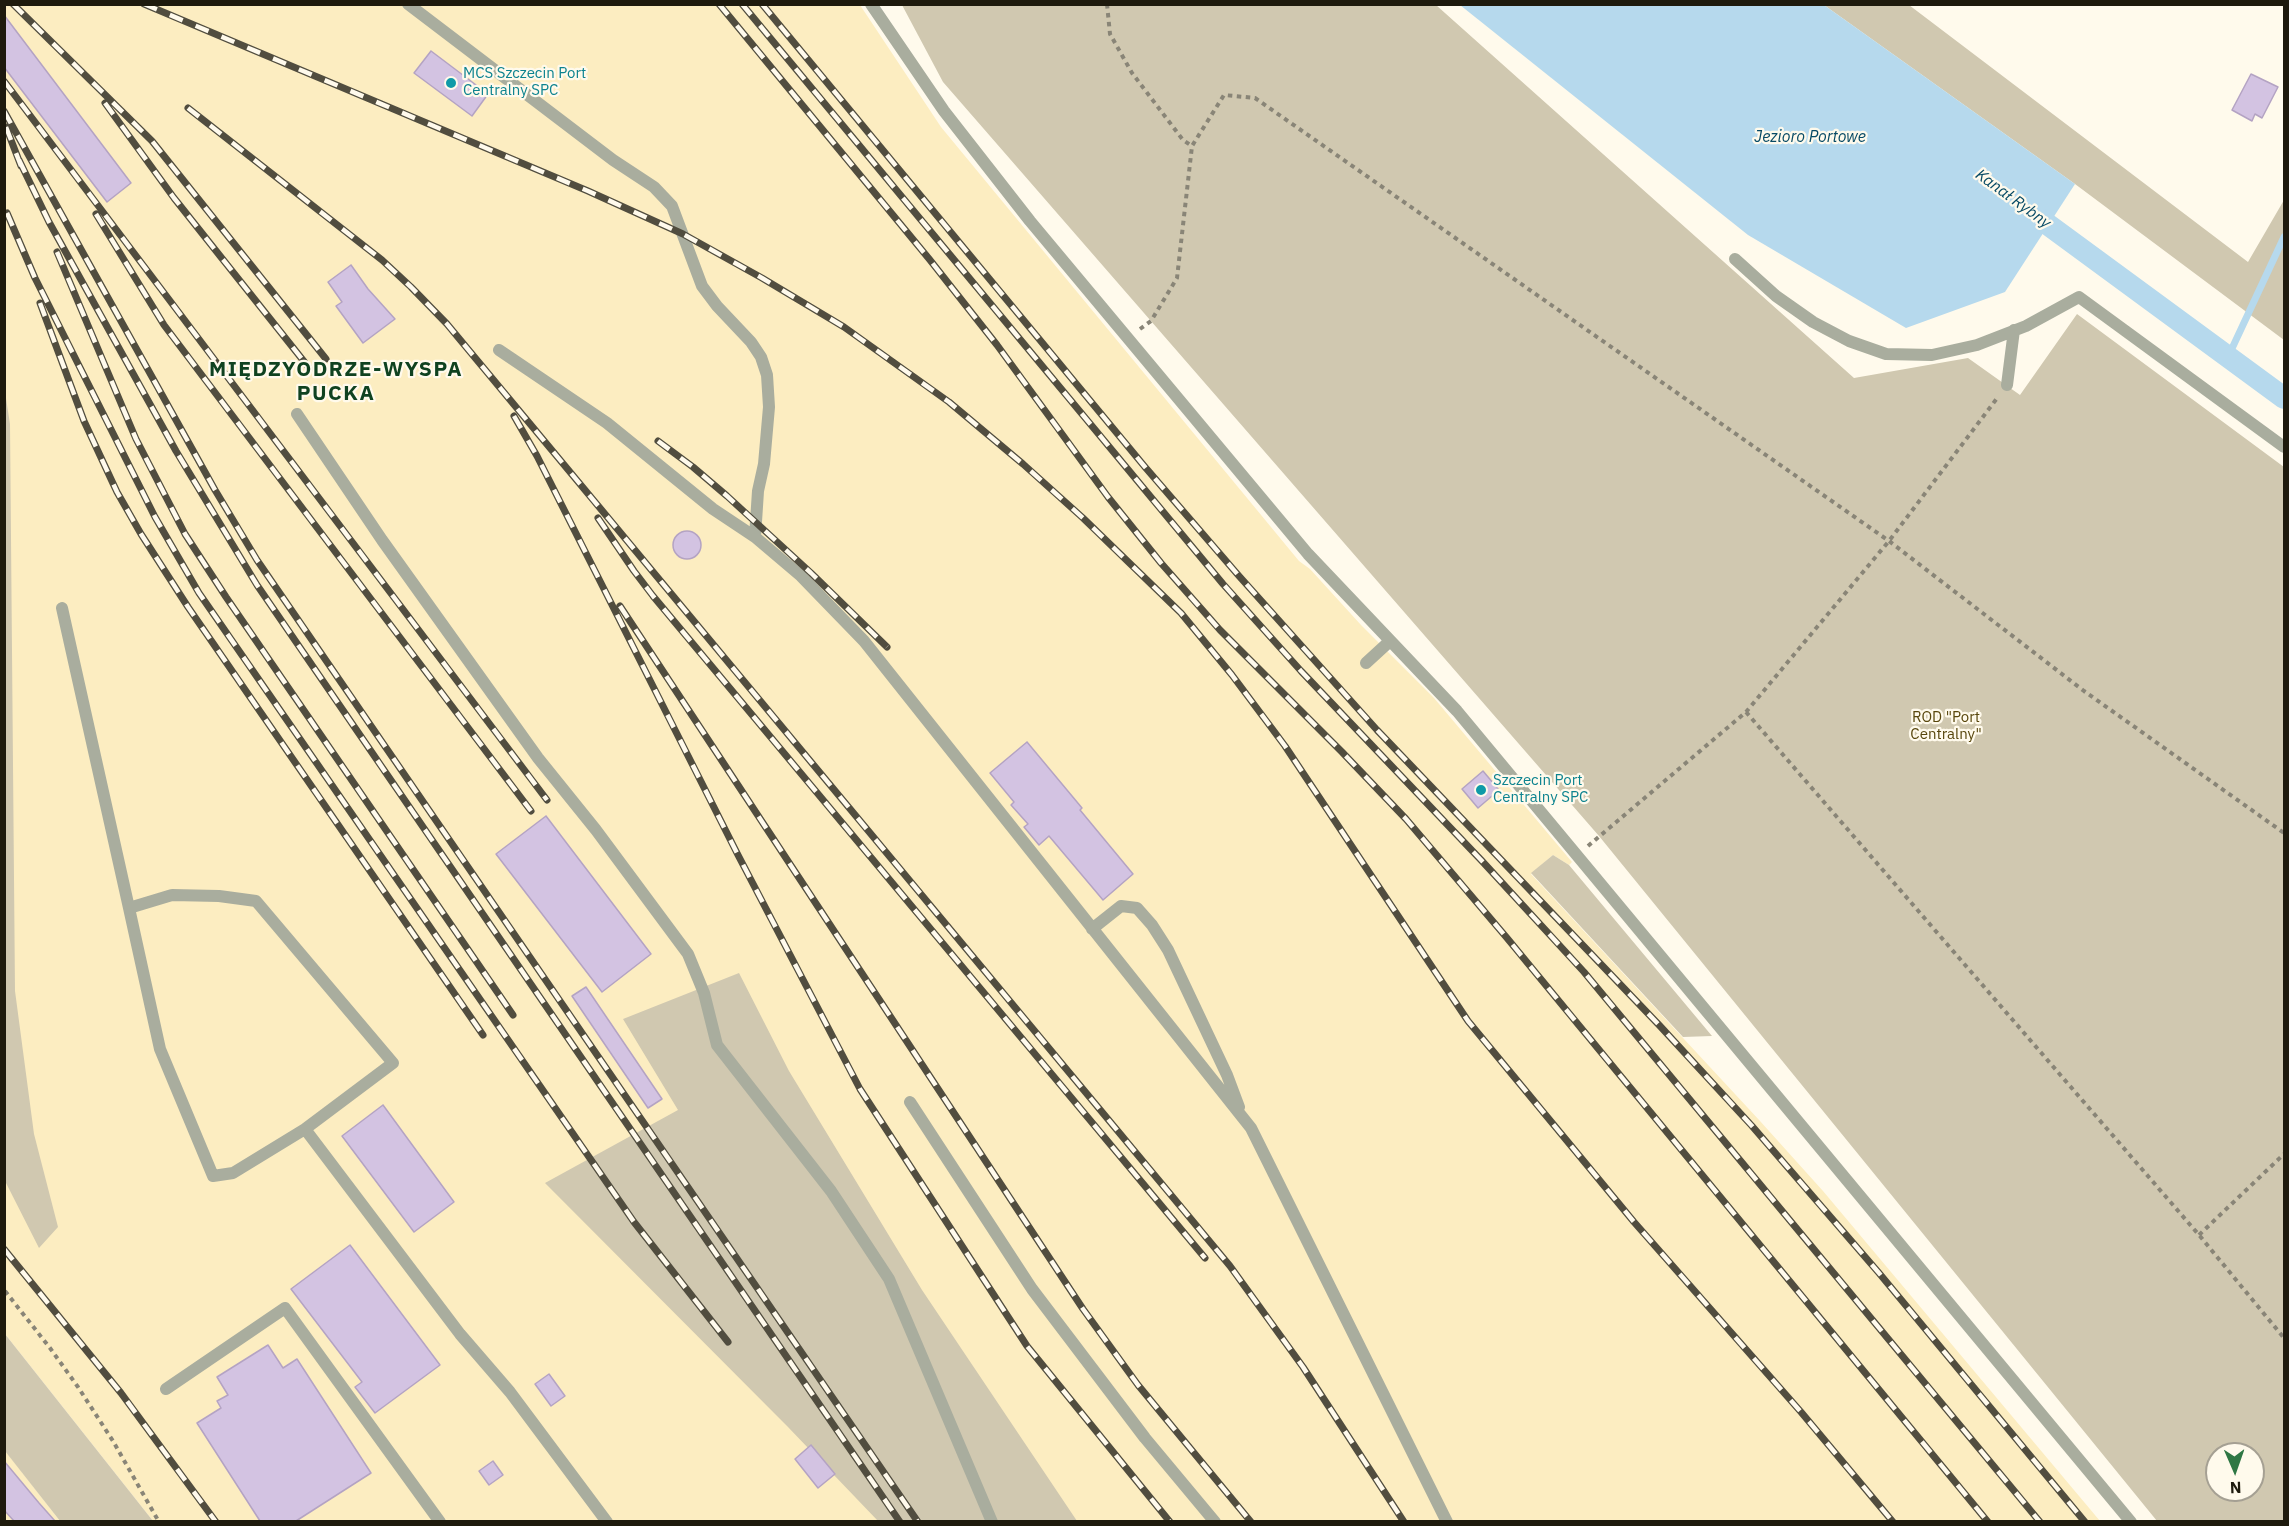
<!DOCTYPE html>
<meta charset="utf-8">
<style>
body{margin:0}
#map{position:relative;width:2289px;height:1526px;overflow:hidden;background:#fffaec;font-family:"IBM Plex Sans",sans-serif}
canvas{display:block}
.frame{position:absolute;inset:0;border:6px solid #1e1a0d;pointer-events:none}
.north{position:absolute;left:2205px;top:1442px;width:60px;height:60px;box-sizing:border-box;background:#fffaec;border:2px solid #a5a093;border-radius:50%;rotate:178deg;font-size:16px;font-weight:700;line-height:24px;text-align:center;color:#1e1a0d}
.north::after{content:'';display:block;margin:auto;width:21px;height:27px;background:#2f7744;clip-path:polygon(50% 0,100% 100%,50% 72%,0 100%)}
</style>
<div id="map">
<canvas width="2289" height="1526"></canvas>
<div class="frame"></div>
<div class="north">N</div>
</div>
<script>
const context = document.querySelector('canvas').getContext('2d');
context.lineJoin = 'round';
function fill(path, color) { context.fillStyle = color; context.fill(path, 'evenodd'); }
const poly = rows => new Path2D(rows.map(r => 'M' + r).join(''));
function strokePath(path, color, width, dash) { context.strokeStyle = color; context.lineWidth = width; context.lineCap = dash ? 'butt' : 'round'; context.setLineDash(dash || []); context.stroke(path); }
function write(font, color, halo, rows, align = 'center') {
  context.font = font + ' "IBM Plex Sans",sans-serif'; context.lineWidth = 4.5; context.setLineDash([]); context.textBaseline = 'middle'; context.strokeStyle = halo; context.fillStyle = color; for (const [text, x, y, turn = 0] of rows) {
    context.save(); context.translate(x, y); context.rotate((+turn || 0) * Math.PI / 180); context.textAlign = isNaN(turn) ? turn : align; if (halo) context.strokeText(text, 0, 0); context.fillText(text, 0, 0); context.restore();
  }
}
fill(poly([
 [5,5,860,5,941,127,1299,561,1310,569,1361,625,1434,698,1572,862,1569,865,1553,855,1531,874,1760,1121,1823,1191,2100,1521,153,1521,5,1334],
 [4,1451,8,1454,60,1521,5,1521]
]), '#fcedc1');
fill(poly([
 [902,5,1436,5,1854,378,1968,358,2020,395,2077,314,2284,467,2284,1521,2157,1521,1599,836,943,82],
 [2217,1454,2253,1454,2253,1490,2217,1490],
 [1824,5,1909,5,2248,262,2284,200,2284,340,2075,184],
 [5,392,10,424,15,991,34,1134,58,1227,39,1248,4,1179],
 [1553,855,1569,865,1712,1036,1683,1037,1531,873],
 [739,973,789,1071,922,1290,1077,1521,878,1521,788,1427,545,1183,678,1110,623,1019],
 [4,1334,5,1334,153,1521,60,1521,5,1451]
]), '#d0c8b0');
fill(poly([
 [1460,5,1824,5,2075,184,2005,292,1906,328,1748,235]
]), '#b6d9ed');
strokePath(poly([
 [2228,357,2284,237]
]), '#b6d9ed', 7);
strokePath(poly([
 [2024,207,2284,398]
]), '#b6d9ed', 22);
const building = poly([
 [4,15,131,183,107,202,4,67,4,15],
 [431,51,488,94,472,116,414,73,431,51],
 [2251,74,2278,87,2262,118,2255,114,2252,121,2232,110,2251,74],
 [351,265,368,289,395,319,363,343,336,306,342,302,328,282,351,265],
 '673 545a14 14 0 1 1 28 0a14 14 0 1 1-28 0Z',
 [1027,742,1082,808,1080,810,1133,874,1103,900,1049,836,1039,845,1024,827,1028,824,1011,805,1014,802,990,773,1027,742],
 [1483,771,1499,790,1478,808,1462,789,1483,771],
 [546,816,651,954,602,992,496,854,546,816],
 [586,987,662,1099,648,1108,572,996,586,987],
 [383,1105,454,1202,414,1232,342,1136,383,1105],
 [350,1245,440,1365,375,1413,355,1387,362,1382,291,1289,350,1245],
 [268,1345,283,1368,297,1359,371,1473,296,1521,260,1521,197,1423,221,1408,217,1401,228,1395,217,1377,268,1345],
 [549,1374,565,1396,551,1406,535,1384,549,1374],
 [811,1445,835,1474,818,1488,795,1459,811,1445],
 [4,1461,39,1503,55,1521,14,1521,4,1510,4,1461],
 [493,1461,503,1475,489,1485,479,1471,493,1461]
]);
fill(building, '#d3c3e2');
strokePath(building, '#b4a3c3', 1.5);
strokePath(poly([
 [1107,4,1110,34,1132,73,1183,140,1192,146,1224,95,1255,98,1889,541,2084,691,2284,833],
 [1140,329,1151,321,1177,278,1192,146],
 [1746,712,2199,1235,2284,1338],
 [1588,846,1746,712,1889,541,1998,397],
 [2199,1235,2284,1154],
 [5,1291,50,1348,78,1387,113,1441,159,1522]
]), '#898577', 4, [4.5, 4.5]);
strokePath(poly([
 [408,4,613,160,654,187,672,206,702,286,717,306,751,342,761,357,767,375,769,407,764,464,758,491,755,537],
 [871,4,944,111,1030,221,1308,554,1457,711,2131,1522],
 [1735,259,1776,296,1813,322,1849,341,1886,354,1932,355,1977,345,2026,326,2079,297,2284,447],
 [499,350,607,423,713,509,755,537,801,576,864,641,1251,1128,1447,1522],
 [2007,385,2014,330],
 [297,414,382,540,538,758,596,830,688,954,704,993,717,1045,831,1191,889,1279,992,1522],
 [62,608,129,908],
 [1366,663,1390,641],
 [172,895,219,896,256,901,393,1063,305,1129,233,1173,213,1176,160,1049,129,908,172,895],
 [1092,929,1121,906,1137,908,1152,925,1168,950,1227,1075,1239,1107],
 [910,1102,1032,1289,1145,1438,1215,1522],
 [305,1129,460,1334,510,1392,607,1522],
 [166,1389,285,1308,440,1522]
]), '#a9ad9e', 12);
const rail = poly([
 [13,4,152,141,326,359],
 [144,4,588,191,683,234,762,278,844,327,949,402,1023,464,1083,518,1181,613,1232,675,1285,746,1468,1021,1634,1222,1801,1412,1893,1522],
 [719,4,930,260,997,345,1108,497,1161,563,1220,630,1342,752,1406,819,1507,938,1988,1522],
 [742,4,1223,584,1301,671,1482,861,1584,972,2040,1522],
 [762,4,1145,467,1239,576,1377,730,1660,1026,1752,1126,1879,1273,2085,1522],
 [4,81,547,800],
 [105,103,174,198,310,369],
 [188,108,382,260,411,287,447,324,1230,1266,1303,1367,1404,1522],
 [4,111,215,490,257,560,918,1522],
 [6,127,21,166],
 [19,160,49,222,176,451,257,585,900,1522],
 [7,213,35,278,155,517,199,593,634,1222,728,1342],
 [96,214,164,325,531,811],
 [57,252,136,439,185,534,226,597,513,1015],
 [40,303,84,421,117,492,141,534,188,607,483,1035],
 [514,416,537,456,738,855,860,1089,1027,1346,1170,1522],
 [658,441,693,467,727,496,811,573,887,647],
 [598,518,634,571,653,596,1205,1258],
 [620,606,1083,1309,1138,1385,1251,1522],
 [4,1249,121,1393,216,1522]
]);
strokePath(rail, '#514d3f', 7);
strokePath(rail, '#fffaec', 4.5, [14]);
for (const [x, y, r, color] of [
 [451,83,6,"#0f9aa8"],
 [1481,790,6,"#0f9aa8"]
]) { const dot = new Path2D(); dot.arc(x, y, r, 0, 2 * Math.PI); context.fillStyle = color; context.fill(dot); strokePath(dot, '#fffaec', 2); }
write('15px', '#0d838f', '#fffaec', [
 ["MCS Szczecin Port",463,74],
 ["Centralny SPC",463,91],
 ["Szczecin Port",1493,781],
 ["Centralny SPC",1493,798]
], 'left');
write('15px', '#58460c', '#fffaec', [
 ["ROD \"Port",1946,718],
 ["Centralny\"",1946,735]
]);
write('italic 16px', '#074a65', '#fffaec', [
 ["Jezioro Portowe",1810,137],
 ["Kanał Rybny",2013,199,36]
]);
context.letterSpacing = '1.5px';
write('bold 21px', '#0f4220', '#fffaec', [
 ["MIĘDZYODRZE-WYSPA",336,370],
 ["PUCKA",336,394]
]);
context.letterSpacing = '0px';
</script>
